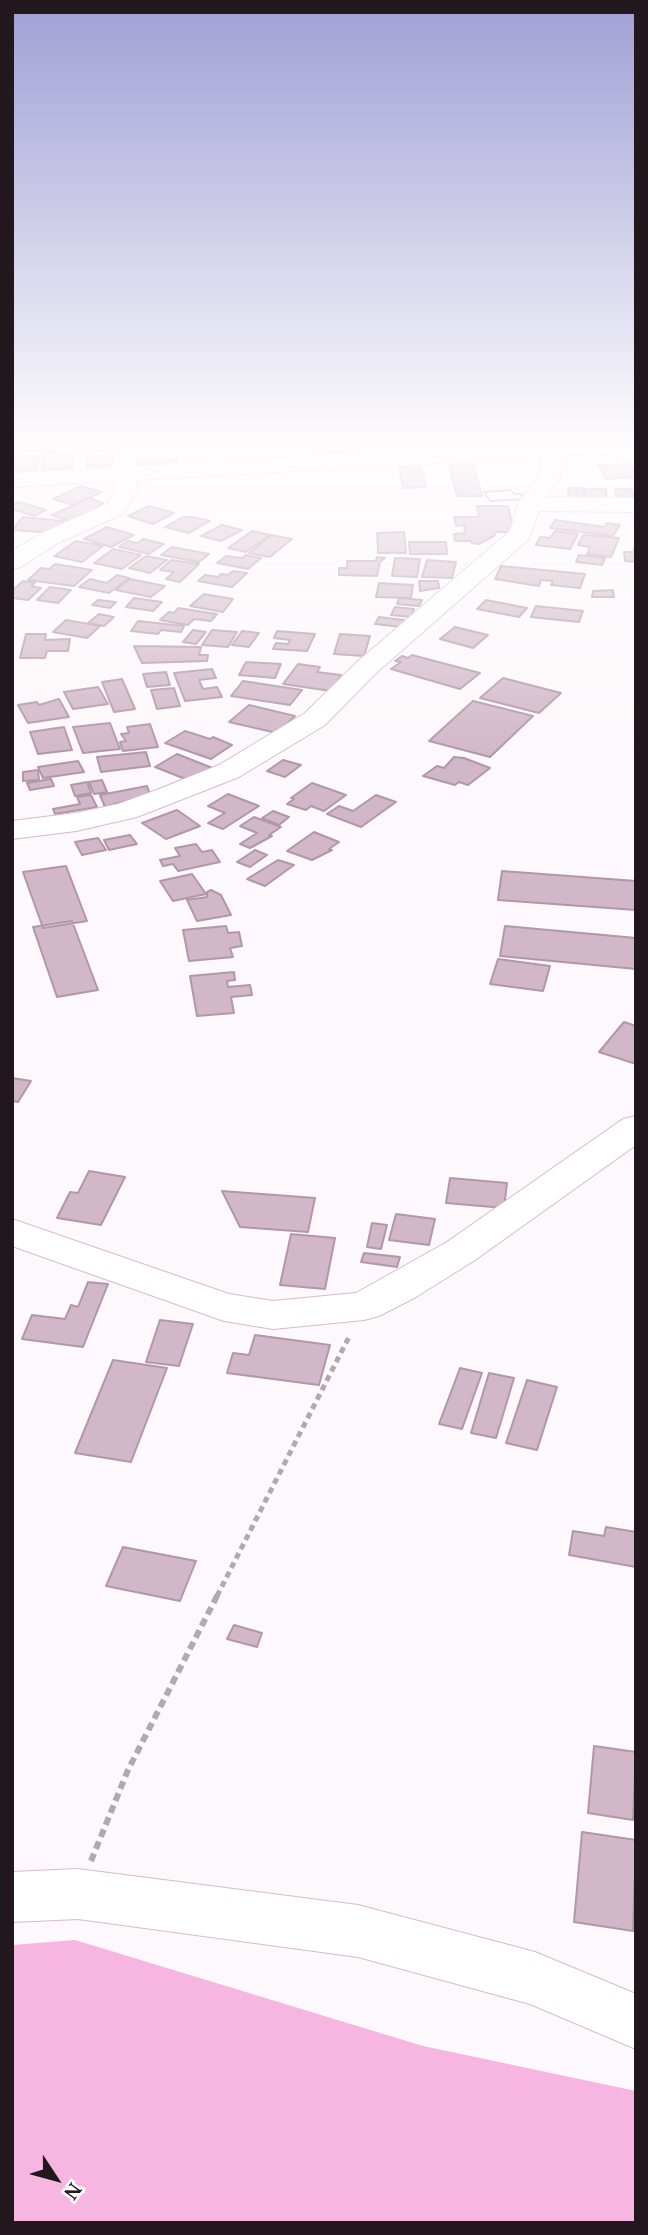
<!DOCTYPE html>
<style>
body{margin:0}
#map{position:relative;width:648px;height:2235px;overflow:hidden;background:#fdf8fb;font-family:"Noto Serif",serif}
canvas{display:block}
.frame{position:absolute;inset:0;border:14px solid #21171d;pointer-events:none}
.north{position:absolute;left:21px;top:2144px;width:70px;height:70px;-webkit-text-stroke:5px #fff;paint-order:stroke;rotate:126deg;font-size:19px;font-weight:700;line-height:28px;text-align:center;color:#21171d}
.north::after{content:'';display:block;margin:auto;width:24px;height:32px;background:#21171d;clip-path:polygon(50% 0,100% 100%,50% 72%,0 100%)}
</style>
<div id="map">
<canvas width="648" height="2235"></canvas>
<div class="frame"></div>
<div class="north">N</div>
</div>
<script>
const context = document.querySelector('canvas').getContext('2d');
context.lineJoin = 'round';
function fill(path, color) { context.fillStyle = color; context.fill(path, 'evenodd'); }
const poly = rows => new Path2D(rows.map(r => 'M' + r).join(''));
function strokePath(path, color, width, dash) { context.strokeStyle = color; context.lineWidth = width; context.lineCap = dash ? 'butt' : 'round'; context.setLineDash(dash || []); context.stroke(path); }
fill(poly([
 [75,1940,423,2046,636,2091,636,2223,12,2223,12,1945]
]), '#f7b6e1');
const building = poly([
 [30,443,59,443,54,451,25,451,30,443],
 [74,443,114,443,113,451,72,451,74,443],
 [451,443,478,443,480,447,453,447,451,443],
 [357,445,361,454,320,456,316,447,357,445],
 [73,452,72,469,42,470,43,453,73,452],
 [114,454,115,468,87,470,86,457,114,454],
 [12,456,40,456,35,472,12,472,12,456],
 [177,459,177,465,133,466,133,460,177,459],
 [473,464,482,496,457,496,449,465,473,464],
 [631,464,636,477,606,479,598,465,631,464],
 [399,467,421,467,426,487,403,488,399,467],
 [81,486,102,492,73,505,53,499,81,486],
 [568,488,584,488,584,500,569,499,568,488],
 [584,489,606,489,607,501,585,500,584,489],
 [615,489,632,489,634,501,617,501,615,489],
 [511,490,514,494,522,494,526,499,490,501,484,492,511,490],
 [511,490,514,494,522,494,526,499,490,501,484,492,511,490],
 [90,498,103,503,97,506,104,508,72,522,52,515,90,498],
 [19,502,46,510,34,516,12,509,12,505,19,502],
 [149,506,174,513,153,524,128,516,149,506],
 [477,506,508,506,514,532,496,532,494,536,479,544,472,543,471,541,455,541,454,534,465,533,464,525,456,526,454,517,479,517,477,506],
 [23,517,63,521,53,533,12,530,23,517],
 [183,517,193,517,210,521,189,533,165,527,183,517],
 [555,520,605,527,607,523,620,525,613,536,550,528,555,520],
 [222,525,242,530,221,541,201,536,222,525],
 [107,527,134,535,111,547,84,539,107,527],
 [252,531,270,535,246,552,228,548,252,531],
 [555,531,578,534,570,549,536,545,540,537,550,538,555,531],
 [404,532,406,553,378,553,377,533,404,532],
 [272,535,292,539,270,557,249,553,272,535],
 [583,535,619,538,611,557,587,554,590,547,578,545,583,535],
 [143,539,164,544,149,554,119,547,128,541,137,543,143,539],
 [76,541,103,546,82,562,54,556,76,541],
 [409,542,446,542,447,554,410,554,409,542],
 [172,547,209,554,199,562,161,555,172,547],
 [634,548,636,562,625,561,624,552,635,552,634,548],
 [113,549,141,555,122,569,94,563,113,549],
 [246,555,261,558,248,569,217,563,226,556,242,558,246,555],
 [579,555,605,558,602,565,576,562,579,555],
 [146,556,167,560,150,573,129,568,146,556],
 [377,557,385,558,380,562,377,576,339,575,339,568,347,568,347,561,376,561,377,557],
 [395,558,420,559,417,577,392,576,395,558],
 [171,560,199,564,180,582,166,579,174,572,160,570,171,560],
 [427,560,456,562,452,578,422,577,427,560],
 [55,564,92,570,74,586,28,580,41,568,49,569,55,564],
 [501,566,585,574,580,588,551,585,553,581,541,580,539,586,495,579,501,566],
 [233,571,247,573,232,587,198,581,205,575,218,577,221,574,228,575,233,571],
 [117,575,129,578,109,593,79,587,90,579,107,583,117,575],
 [130,579,165,586,151,597,116,590,130,579],
 [23,581,35,583,31,586,41,588,28,600,12,598,12,591,23,581],
 [419,581,438,581,439,588,420,591,419,581],
 [379,583,413,585,411,598,376,597,379,583],
 [50,587,71,590,58,603,37,600,50,587],
 [613,590,614,597,592,597,593,591,613,590],
 [204,594,233,599,223,612,190,606,204,594],
 [134,598,162,602,153,611,126,607,134,598],
 [399,598,422,600,419,606,397,604,399,598],
 [98,600,116,602,110,608,92,605,98,600],
 [486,600,527,608,519,617,477,609,486,600],
 [536,606,583,611,579,622,531,617,536,606],
 [395,607,414,609,411,617,391,615,395,607],
 [178,608,217,614,211,621,194,619,188,625,160,620,169,612,174,613,178,608],
 [99,614,114,617,104,626,88,623,99,614],
 [379,617,404,620,401,627,375,624,379,617],
 [66,620,100,626,87,638,53,632,66,620],
 [138,621,184,626,181,632,161,630,158,634,131,631,138,621],
 [455,627,488,635,473,648,440,639,455,627],
 [193,630,206,632,196,644,183,642,193,630],
 [212,630,237,632,228,647,202,645,212,630],
 [242,631,259,633,249,647,232,645,242,631],
 [277,631,315,634,307,651,273,649,276,643,288,644,290,640,274,638,277,631],
 [26,634,46,634,45,640,70,639,68,651,47,651,45,658,20,658,26,634],
 [340,634,370,636,364,656,334,654,340,634],
 [134,646,201,647,199,655,208,655,207,661,142,663,134,646],
 [412,655,480,673,460,689,391,669,401,662,395,661,402,656,408,658,412,655],
 [246,662,281,664,275,678,239,675,246,662],
 [298,664,320,667,317,672,341,675,331,691,283,684,298,664],
 [212,669,216,678,199,680,203,689,217,687,222,697,185,701,174,673,212,669],
 [166,672,170,685,147,687,143,674,166,672],
 [503,678,561,693,539,713,480,698,503,678],
 [122,679,135,709,114,712,102,682,122,679],
 [243,681,302,690,290,705,231,696,243,681],
 [98,687,108,704,73,709,64,692,98,687],
 [174,688,180,706,157,709,151,690,174,688],
 [59,699,69,717,28,723,18,705,37,702,39,705,59,699],
 [473,701,533,716,490,757,429,741,473,701],
 [249,705,295,716,277,733,229,722,249,705],
 [110,723,120,749,83,753,73,727,110,723],
 [150,724,158,747,123,751,120,742,126,741,121,734,129,733,127,727,150,724],
 [64,727,72,750,38,754,30,732,64,727],
 [185,731,210,739,213,737,232,745,211,759,165,743,185,731],
 [146,752,150,766,101,772,97,757,146,752],
 [177,754,215,769,193,782,155,767,177,754],
 [454,757,464,758,490,768,468,785,459,782,455,785,423,776,437,766,444,768,454,757],
 [283,760,301,765,285,777,267,771,283,760],
 [78,761,84,772,43,778,38,767,78,761],
 [38,770,39,780,23,781,23,772,38,770],
 [51,779,54,786,30,790,27,783,51,779],
 [102,780,107,792,94,794,89,782,102,780],
 [87,782,91,793,75,796,71,785,87,782],
 [312,783,346,795,324,811,311,806,306,810,287,804,294,799,291,798,312,783],
 [147,786,150,794,105,807,100,795,147,786],
 [228,794,259,806,223,829,208,823,225,813,208,806,228,794],
 [91,795,97,807,55,814,53,809,80,804,77,797,91,795],
 [376,795,396,802,361,827,327,814,339,806,353,811,376,795],
 [177,810,200,826,166,839,142,823,177,810],
 [273,811,289,817,279,825,262,818,273,811],
 [254,817,281,827,269,835,272,836,250,848,240,844,257,833,240,826,254,817],
 [314,832,339,842,329,849,332,850,312,860,287,851,314,832],
 [130,835,137,844,109,850,104,840,130,835],
 [98,838,106,850,82,855,75,842,98,838],
 [196,844,202,852,212,850,220,862,178,871,173,864,163,866,160,860,180,856,175,848,196,844],
 [255,850,267,855,250,867,237,862,255,850],
 [278,860,294,865,265,886,247,879,278,860],
 [66,866,87,921,43,928,23,872,66,866],
 [502,871,636,881,636,910,498,900,502,871],
 [192,874,206,894,173,901,160,881,192,874],
 [211,890,221,895,231,915,197,921,187,900,207,897,207,892,211,890],
 [72,921,98,990,57,997,33,927,72,921],
 [226,926,228,933,239,932,242,946,230,948,233,957,189,961,183,930,226,926],
 [505,926,636,938,636,969,500,956,505,926],
 [498,959,550,966,543,991,490,984,498,959],
 [234,972,235,980,227,981,228,987,250,985,252,995,231,997,234,1013,197,1016,190,976,234,972],
 [624,1022,636,1026,636,1064,599,1052,624,1022],
 [12,1078,31,1081,18,1102,12,1101,12,1078],
 [89,1171,125,1177,101,1225,57,1218,70,1192,78,1193,89,1171],
 [450,1178,507,1183,504,1208,446,1203,450,1178],
 [222,1191,315,1198,308,1232,240,1227,222,1191],
 [396,1214,435,1219,429,1245,389,1240,396,1214],
 [372,1223,387,1225,381,1249,367,1247,372,1223],
 [291,1234,335,1238,325,1289,280,1285,291,1234],
 [364,1253,400,1257,397,1267,361,1262,364,1253],
 [88,1282,108,1284,83,1347,22,1339,32,1315,65,1319,71,1305,78,1307,88,1282],
 [160,1320,193,1324,179,1366,146,1362,160,1320],
 [255,1335,330,1345,319,1385,227,1373,233,1353,249,1355,255,1335],
 [113,1360,167,1368,131,1462,75,1453,113,1360],
 [460,1368,482,1373,462,1429,439,1424,460,1368],
 [489,1373,514,1378,496,1438,471,1433,489,1373],
 [527,1380,557,1387,537,1450,506,1443,527,1380],
 [606,1527,636,1532,636,1567,569,1555,573,1531,604,1536,606,1527],
 [123,1547,196,1561,180,1601,106,1586,123,1547],
 [234,1625,262,1633,257,1647,227,1639,234,1625],
 [594,1746,636,1752,633,1820,588,1813,594,1746],
 [582,1832,636,1840,633,1931,574,1922,582,1832]
]);
fill(building, '#d2b7c8');
strokePath(building, '#b197a8', 2);
const minor = poly([
 [123,443,144,443,136,459,135,466,542,443,636,443,636,451,565,455,559,480,546,497,636,498,636,512,539,511,529,539,375,674,325,725,239,777,137,817,76,831,12,839,12,821,76,813,118,804,154,791,219,765,305,713,357,662,510,531,518,504,537,479,543,457,136,480,138,490,123,514,58,543,21,567,12,569,12,551,42,533,107,504,116,490,114,481,12,487,12,473,113,468,114,459,123,443],
 [636,1116,636,1145,475,1260,416,1297,379,1316,364,1320,273,1329,224,1321,12,1246,12,1219,229,1294,273,1301,356,1293,447,1242,623,1119,636,1116],
 [78,1869,358,1905,535,1952,636,1994,636,2049,530,2004,358,1957,78,1919,12,1922,12,1872,78,1869]
]);
strokePath(minor, '#d6bbcc', 2);
strokePath(poly([
 [217,1596,350,1335]
]), '#b0a9ad', 5, [6, 4.5]);
strokePath(poly([
 [91,1861,128,1770,218,1594]
]), '#b0a9ad', 6, [8, 5]);
fill(minor, '#fff');
const sky = context.createLinearGradient(0, 0, 0, 755);
sky.addColorStop(0, '#9f9fd5');
sky.addColorStop(0.59, '#fefcfd');
sky.addColorStop(1, '#fefcfd00');
context.fillStyle = sky;
context.fillRect(0, 0, 648, 755);
</script>
